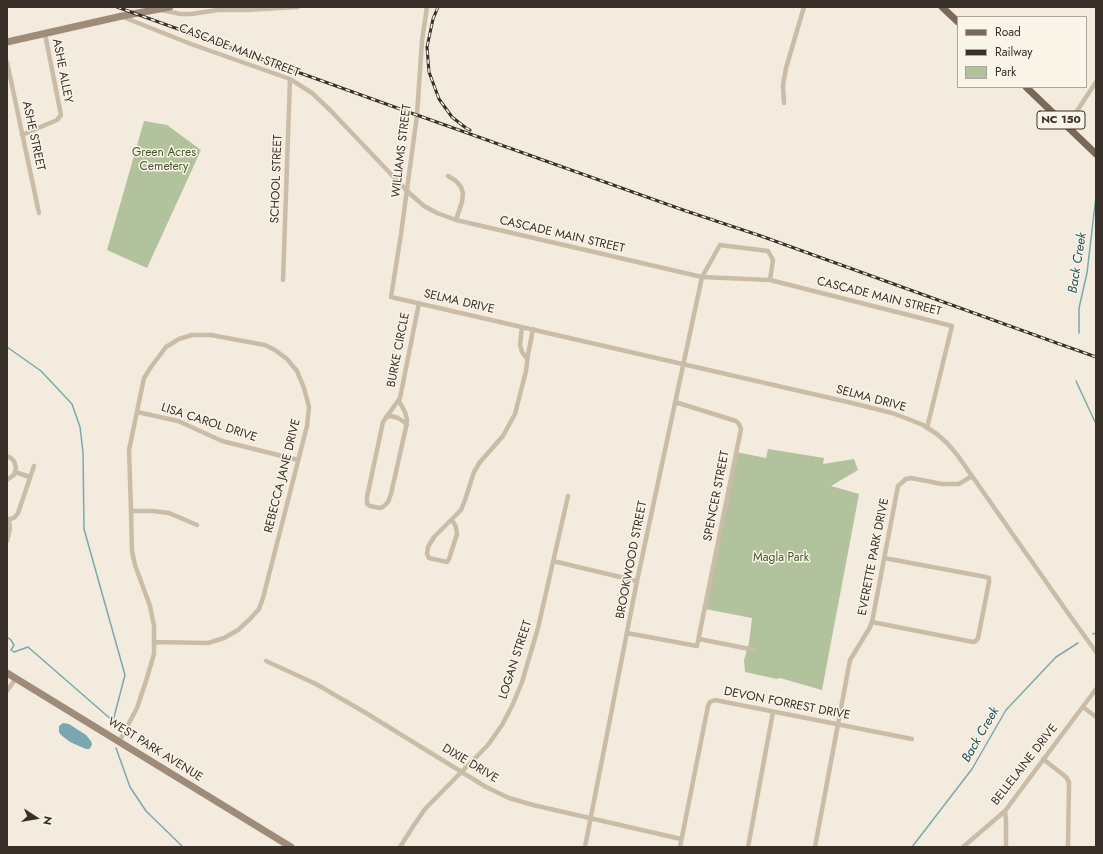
<!DOCTYPE html>
<style>
body{margin:0}
#map{position:relative;width:1103px;height:854px;overflow:hidden;background:#f3ebdd;font-family:Jost,sans-serif}
canvas{display:block}
.frame{position:absolute;inset:0;border:8px solid #382f29;pointer-events:none}
.legend{position:absolute;left:957px;top:16px;width:130px;height:72px;box-sizing:border-box;background:#faf4e9;border:1px solid #aca59c;margin:0;padding:5px 7px;list-style:none;font-size:12px;color:#382f29}
.legend li{display:flex;align-items:center;gap:8px;height:20px}
.legend b{width:20px;border:1px solid #aca59c}
.north{position:absolute;left:16px;top:798px;width:40px;height:40px;-webkit-text-stroke:3px #faf4e9;paint-order:stroke;rotate:102deg;font-size:11px;font-weight:700;line-height:16px;text-align:center;color:#382f29}
.north::after{content:'';display:block;margin:auto;width:14px;height:18px;background:#382f29;clip-path:polygon(50% 0,100% 100%,50% 72%,0 100%)}
</style>
<div id="map">
<canvas width="1103" height="854"></canvas>
<div class="frame"></div>
<ul class="legend">
<li><b style="height:5px;background:#7a6859"></b>Road</li>
<li><b style="height:5px;background:#382f29"></b>Railway</li>
<li><b style="height:11px;background:#b2c29c"></b>Park</li>
</ul>
<div class="north">N</div>
</div>
<script>
const context = document.querySelector('canvas').getContext('2d');
context.lineJoin = 'round';
function fill(path, color) { context.fillStyle = color; context.fill(path, 'evenodd'); }
const poly = rows => new Path2D(rows.map(r => 'M' + r).join(''));
function strokePath(path, color, width, dash) { context.strokeStyle = color; context.lineWidth = width; context.lineCap = dash ? 'butt' : 'round'; context.setLineDash(dash || []); context.stroke(path); }
function write(font, color, halo, rows, align = 'center') {
  context.font = font + ' Jost,sans-serif'; context.lineWidth = 3; context.setLineDash([]); context.textBaseline = 'middle'; context.strokeStyle = halo; context.fillStyle = color; for (const [text, x, y, turn = 0] of rows) {
    context.save(); context.translate(x, y); context.rotate((+turn || 0) * Math.PI / 180); context.textAlign = isNaN(turn) ? turn : align; if (halo) context.strokeText(text, 0, 0); context.fillText(text, 0, 0); context.restore();
  }
}
fill(poly([
 [144,121,167,125,201,150,147,268,107,250],
 [768,449,824,458,823,464,854,459,858,470,831,486,859,494,822,690,780,678,777,679,745,672,744,660,749,643,752,618,705,609,736,452,766,458]
]), '#b2c29c');
fill(poly([
 [63,723,69,724,86,735,91,741,92,744,91,747,89,749,86,749,70,742,61,735,59,732,59,726]
]), '#7ba8b0');
strokePath(poly([
 [1079,333,1079,308,1087,273,1096,196],
 [7,347,41,371,72,404,80,427,83,452,84,529,125,675,113,721,114,727],
 [1076,381,1096,424],
 [1093,634,1096,633],
 [7,637,11,640,14,645,11,650,14,652,28,647,113,721],
 [116,748,130,787,146,811,183,847],
 [912,847,972,769,1006,710,1056,657,1078,643]
]), '#7ba8b0', 1.5);
strokePath(poly([
 [427,7,422,41,417,115,401,234,391,297,852,403,892,413,908,419,923,425,937,434,948,444,958,456,1063,606,1096,652],
 [161,10,181,14,191,14,218,10,246,10,298,7],
 [123,17,191,44,290,79,312,93,330,110,407,191,424,206,437,213,456,220,702,277,770,280,952,326,927,428],
 [7,62,39,213],
 [784,103,783,85,786,68,804,7],
 [1067,126,1096,82],
 [22,135,57,120,61,115,45,34],
 [448,176,456,181,461,187,463,193,462,202,456,220],
 [283,280,290,79],
 [522,327,520,345,522,352,527,359],
 [399,401,405,412,407,420,406,427,391,494,388,502,383,507,380,508,370,506,367,504,367,497,383,422,400,398,419,303],
 [137,412,178,421,222,441,298,460],
 [386,417,391,416,398,418,404,422,407,425],
 [7,456,11,458,14,461,16,468,14,475,11,477,7,480],
 [15,472,30,477],
 [131,511,153,511,169,513,197,525],
 [7,518,9,520,10,529,7,541],
 [9,520,15,517,18,513,34,466],
 [452,520,456,527,457,534,449,559,447,562,429,558,427,554,428,547,434,537,461,510,465,500,474,472,480,462,503,436,515,414,526,371,528,355,533,329],
 [553,561,637,581],
 [872,622,973,642,976,641,978,638,989,582,989,578,986,577,884,558],
 [627,633,697,646,741,429,739,424,736,421,675,402],
 [699,639,755,650],
 [266,661,316,684,366,713,486,787,509,798,533,805,681,839],
 [7,691,16,678],
 [1083,707,1096,717],
 [119,742,137,708,146,681,154,654,154,626,150,606,135,565,132,551,131,511,129,450,144,378,151,367,166,347,179,339,192,335,211,335,265,345,275,350,287,359,297,371,304,388,309,407,307,426,263,598,259,609,250,619,238,630,224,638,208,643,154,642],
 [1043,759,1066,777,1069,782,1068,847],
 [1005,811,1006,820,1006,847],
 [400,847,414,825,425,809,488,745,502,725,513,704,522,682,538,628,568,496],
 [585,847,637,581,702,277,720,245,768,251,773,260,770,280],
 [680,847,708,706,710,702,715,700,912,739],
 [748,847,773,712],
 [815,847,850,660,869,629,872,622,898,486,906,479,911,478,942,484,959,484,972,476],
 [963,847,1005,811,1096,689]
]), '#cbbca8', 4.5);
strokePath(poly([
 [7,42,122,16,170,7],
 [7,673,291,847]
]), '#9f8b7a', 7);
strokePath(poly([
 [942,7,958,22],
 [1026,87,1096,154]
]), '#7a6859', 7);
const rail = poly([
 [117,7,400,109,686,211,761,236,1054,342,1096,357],
 [438,7,433,19,427,47,429,72,439,99,452,117,466,128,470,130]
]);
strokePath(rail, '#382f29', 3);
strokePath(rail, '#faf4e9', 1.5, [4.5]);
for (const [x, y, w] of [
 [1061,120,48]
]) { const box = new Path2D(); box.roundRect(x - w / 2, y - 9, w, 18, 3); context.fillStyle = '#faf4e9'; context.fill(box); strokePath(box, '#382f29', 1); }
write('bold 11px', '#382f29', null, [
 ["NC 150",1061,120]
]);
write('12px', '#382f29', '#faf4e9', [
 ["CASCADE MAIN STREET",239,51,21],
 ["ASHE ALLEY",62,71,79],
 ["ASHE STREET",33,136,78],
 ["WILLIAMS STREET",402,151,-83],
 ["SCHOOL STREET",277,179,-88],
 ["CASCADE MAIN STREET",562,235,13],
 ["CASCADE MAIN STREET",879,297,14],
 ["SELMA DRIVE",459,302,13],
 ["BURKE CIRCLE",399,350,-79],
 ["SELMA DRIVE",871,399,15],
 ["LISA CAROL DRIVE",209,423,18],
 ["REBECCA JANE DRIVE",283,476,-76],
 ["SPENCER STREET",717,496,-79],
 ["EVERETTE PARK DRIVE",874,557,-79],
 ["BROOKWOOD STREET",632,560,-79],
 ["LOGAN STREET",516,660,-72],
 ["DEVON FORREST DRIVE",787,704,11],
 ["WEST PARK AVENUE",155,750,32],
 ["DIXIE DRIVE",470,764,31],
 ["BELLELAINE DRIVE",1025,765,-52]
]);
write('12px', '#43562c', '#faf4e9', [
 ["Green Acres",164,153],
 ["Cemetery",164,167],
 ["Magla Park",781,558]
]);
write('italic 13px', '#1d505a', '#faf4e9', [
 ["Back Creek",1078,263,-81],
 ["Back Creek",981,735,-60]
]);
</script>
